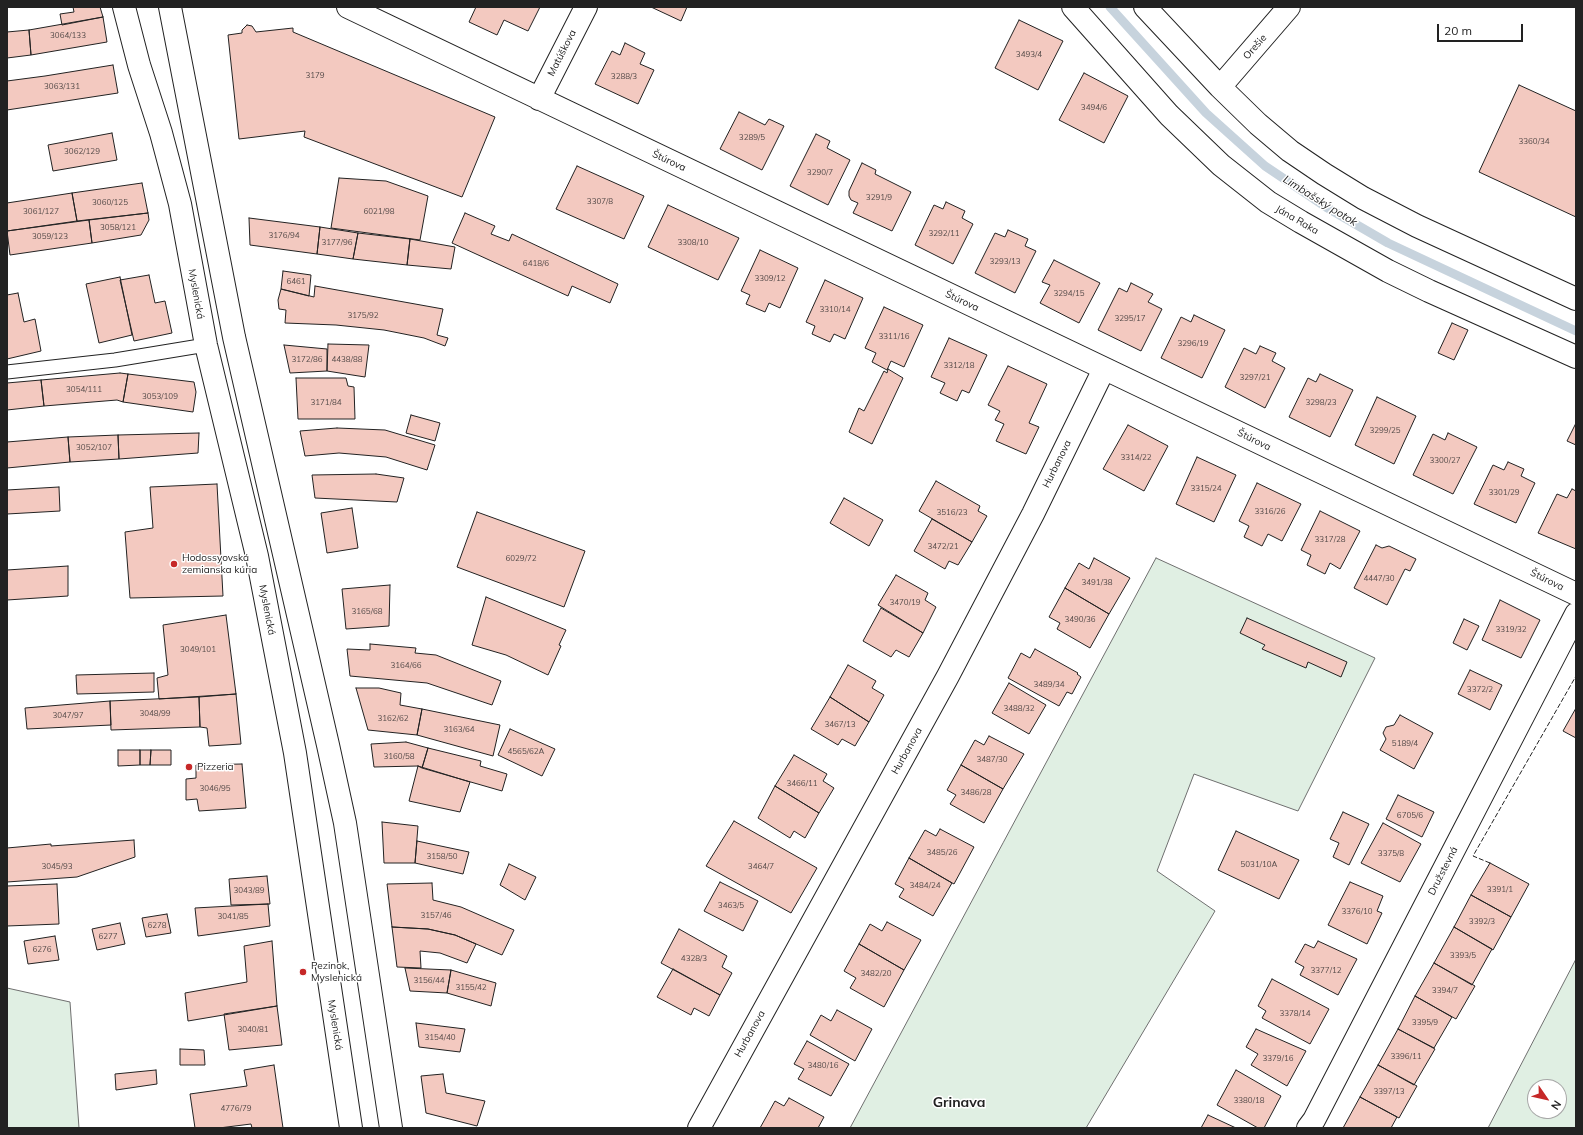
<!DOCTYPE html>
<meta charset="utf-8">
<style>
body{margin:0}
#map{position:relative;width:1583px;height:1135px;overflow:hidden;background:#fff;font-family:Mulish,sans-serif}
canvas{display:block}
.frame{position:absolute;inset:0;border:8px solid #222;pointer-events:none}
.north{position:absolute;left:1527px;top:1079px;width:40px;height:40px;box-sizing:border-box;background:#fff;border:1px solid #a7a7a7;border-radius:50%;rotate:124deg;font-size:11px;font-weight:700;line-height:16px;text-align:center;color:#222}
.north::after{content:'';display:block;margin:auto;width:14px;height:18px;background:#c62828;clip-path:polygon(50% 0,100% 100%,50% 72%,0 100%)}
.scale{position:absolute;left:1437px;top:24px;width:86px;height:18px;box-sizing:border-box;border:2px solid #222;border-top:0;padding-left:5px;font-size:12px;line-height:14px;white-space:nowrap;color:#222;-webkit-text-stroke:3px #fff;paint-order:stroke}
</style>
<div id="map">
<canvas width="1583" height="1135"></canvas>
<div class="frame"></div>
<div class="north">N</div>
<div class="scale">20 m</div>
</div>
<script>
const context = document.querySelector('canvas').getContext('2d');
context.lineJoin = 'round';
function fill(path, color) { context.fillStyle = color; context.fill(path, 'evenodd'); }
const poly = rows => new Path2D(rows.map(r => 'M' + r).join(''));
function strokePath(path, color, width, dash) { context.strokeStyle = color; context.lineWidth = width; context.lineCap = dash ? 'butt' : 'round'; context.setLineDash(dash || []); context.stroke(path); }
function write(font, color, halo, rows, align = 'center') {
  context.font = font + ' Mulish,sans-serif'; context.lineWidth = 3; context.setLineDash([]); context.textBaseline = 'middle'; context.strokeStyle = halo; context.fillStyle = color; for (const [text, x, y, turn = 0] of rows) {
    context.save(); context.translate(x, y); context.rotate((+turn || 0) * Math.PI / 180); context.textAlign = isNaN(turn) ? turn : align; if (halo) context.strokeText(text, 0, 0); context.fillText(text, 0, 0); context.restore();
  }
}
const green = poly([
 [1156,558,1375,658,1298,811,1194,774,1157,871,1215,911,1086,1128,850,1128,1156,558],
 [1576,959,1576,1128,1488,1128,1576,959],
 [1535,1087,1559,1087,1559,1111,1535,1111,1535,1087],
 [7,988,70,1002,79,1128,7,1128,7,988]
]);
fill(green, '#e0efe3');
strokePath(green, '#6f6f6f', 1);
strokePath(poly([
 [1110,7,1206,113,1265,166,1326,207,1388,243,1576,331]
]), '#c7d3dd', 9);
const building = poly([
 [73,7,100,7,103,17,62,25,60,14,74,12,73,7],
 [476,7,540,7,528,31,504,20,497,35,469,22,476,7],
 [651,7,687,7,681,21,651,7],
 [103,17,107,42,31,55,29,30,103,17],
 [1019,20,1063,41,1038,90,995,68,1019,20],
 [247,25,252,26,256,32,293,28,293,32,495,117,462,197,304,137,305,131,239,139,228,35,242,33,242,30,247,25],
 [29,30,31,55,7,58,7,32,29,30],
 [625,43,645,53,640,64,654,70,638,104,595,84,612,51,620,55,625,43],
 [113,65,118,93,7,110,7,81,45,76,113,65],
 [1084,73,1128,96,1104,143,1059,120,1084,73],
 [1519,85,1576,111,1576,217,1479,172,1519,85],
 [739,112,765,125,769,119,784,126,762,170,720,149,739,112],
 [112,133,117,160,53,171,48,145,112,133],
 [816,134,830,141,827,148,850,160,828,205,790,186,816,134],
 [862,163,876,170,875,174,911,192,892,231,853,213,858,203,851,200,849,196,849,191,862,163],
 [577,166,644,196,624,239,556,209,577,166],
 [339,178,386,181,428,196,420,240,331,228,339,178],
 [142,183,148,213,77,221,72,193,142,183],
 [72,193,77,221,7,231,7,203,72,193],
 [946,202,965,211,962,218,973,224,953,264,915,245,934,205,943,209,946,202],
 [668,205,739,238,718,280,648,247,668,205],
 [148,213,149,220,141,235,92,243,89,220,148,213],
 [465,213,495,226,491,234,509,241,512,234,618,284,610,303,572,286,568,296,452,243,465,213],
 [249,218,320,227,317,254,250,245,249,218],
 [89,220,92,243,10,255,7,231,89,220],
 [320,227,358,233,353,259,317,254,320,227],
 [1008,230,1028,239,1025,246,1036,251,1015,293,975,273,995,233,1005,237,1008,230],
 [358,233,410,239,407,265,353,259,358,233],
 [410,239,455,247,451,269,407,265,410,239],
 [760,250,798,268,780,308,769,303,765,312,746,304,750,295,741,291,760,250],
 [1054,260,1100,283,1079,323,1040,303,1050,285,1042,282,1054,260],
 [283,271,311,275,309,296,281,289,283,271],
 [149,275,155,303,165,301,172,333,134,341,120,280,149,275],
 [120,277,132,335,99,343,86,284,120,277],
 [825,280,863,298,845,339,834,334,830,342,812,334,815,326,806,322,825,280],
 [1131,283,1153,294,1148,302,1162,309,1141,351,1098,330,1119,288,1127,292,1131,283],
 [315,286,443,309,437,335,448,338,445,346,424,338,384,330,336,325,285,323,286,310,279,309,278,300,281,289,314,297,315,286],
 [18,293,24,322,35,319,41,351,7,359,7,295,18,293],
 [884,307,923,325,904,367,891,361,887,370,872,362,876,353,865,348,884,307],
 [1194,315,1225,330,1202,378,1161,358,1181,317,1191,322,1194,315],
 [1452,323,1468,330,1454,360,1438,353,1452,323],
 [949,338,987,355,969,393,962,390,957,401,940,393,945,383,931,377,949,338],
 [328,344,369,345,365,377,327,371,328,344],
 [284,345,327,349,327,371,290,373,284,345],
 [1260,346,1276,353,1272,361,1285,368,1265,408,1225,387,1244,348,1256,354,1260,346],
 [1008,366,1047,384,1029,423,1039,427,1026,454,996,441,1004,424,995,420,1000,411,988,405,1008,366],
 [888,369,903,378,872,444,849,432,859,408,864,411,884,371,887,373,888,369],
 [120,373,128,374,123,402,117,400,44,406,41,380,120,373],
 [128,374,194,382,196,392,193,412,123,402,128,374],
 [1320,374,1353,390,1330,437,1289,417,1308,378,1316,382,1320,374],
 [296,378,346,378,348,386,354,387,355,419,298,419,296,378],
 [41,380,44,406,7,410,7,383,41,380],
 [1377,397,1416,416,1394,464,1355,445,1377,397],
 [411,415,440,423,435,441,406,433,411,415],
 [1576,423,1576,445,1567,441,1576,423],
 [1128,425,1168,446,1144,491,1103,469,1128,425],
 [337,428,385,430,435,445,427,470,386,457,339,453,305,456,300,431,337,428],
 [199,433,198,453,119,459,118,435,199,433],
 [1448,433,1477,447,1453,494,1413,475,1433,434,1445,440,1448,433],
 [118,435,119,459,70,462,68,437,118,435],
 [68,437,70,462,7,468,7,442,68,437],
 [1197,457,1236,475,1214,522,1176,504,1197,457],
 [1508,462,1524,469,1521,476,1535,483,1516,523,1474,504,1493,465,1504,470,1508,462],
 [376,474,404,478,397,502,315,498,312,475,376,474],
 [936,481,980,506,978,511,987,516,972,542,919,511,936,481],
 [1257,483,1301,504,1282,541,1268,534,1262,546,1244,537,1249,526,1239,521,1257,483],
 [217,484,223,596,130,598,125,532,153,528,150,487,217,484],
 [59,487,60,511,7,514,7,490,59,487],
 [1572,489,1576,491,1576,549,1538,533,1557,494,1567,498,1572,489],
 [844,498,883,520,869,546,830,523,844,498],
 [352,508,358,548,327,553,321,513,352,508],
 [1320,511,1360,531,1340,569,1330,563,1325,574,1307,565,1311,555,1301,550,1320,511],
 [477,512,585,551,564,607,457,567,477,512],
 [932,519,972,542,958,565,949,561,945,569,914,551,932,519],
 [1376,545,1382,548,1389,546,1416,559,1410,571,1405,569,1387,605,1354,588,1376,545],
 [1094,558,1130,578,1109,614,1065,588,1079,563,1089,569,1094,558],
 [68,566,68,596,7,600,7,570,68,566],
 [896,575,928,593,925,600,936,607,923,633,878,605,896,575],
 [390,585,389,626,346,629,342,589,390,585],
 [1065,588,1109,614,1090,648,1057,629,1060,623,1049,617,1065,588],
 [486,597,566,630,559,645,561,646,548,675,506,655,472,645,486,597],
 [1500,600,1540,620,1521,658,1482,640,1500,600],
 [881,608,923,633,909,657,896,650,891,657,863,641,881,608],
 [226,615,236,694,159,699,157,678,168,675,163,625,226,615],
 [1247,618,1347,662,1341,677,1308,662,1306,668,1262,649,1265,645,1240,633,1247,618],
 [1464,619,1479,626,1467,650,1453,643,1464,619],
 [370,644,416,648,415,653,436,655,501,681,492,705,427,683,350,676,347,649,370,650,370,644],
 [1035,649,1078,673,1077,674,1081,677,1072,694,1067,692,1059,706,1008,678,1021,653,1030,658,1035,649],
 [848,665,876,681,872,688,884,695,869,722,830,697,848,665],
 [1470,670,1502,685,1490,710,1458,694,1470,670],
 [154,673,154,692,77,694,76,675,154,673],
 [1009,683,1046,705,1029,734,992,713,1009,683],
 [356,688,379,688,401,693,400,705,422,709,417,735,368,730,356,688],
 [236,694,241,744,209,746,207,728,200,727,199,697,236,694],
 [199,697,200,727,111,730,110,701,199,697],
 [830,697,869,722,855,746,842,739,838,745,811,729,830,697],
 [110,701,111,725,27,729,25,708,110,701],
 [1576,708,1576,738,1563,731,1576,708],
 [422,709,500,725,493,756,417,735,422,709],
 [1400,715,1433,733,1414,769,1380,750,1386,739,1383,733,1386,727,1394,725,1400,715],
 [510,729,555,749,542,776,498,755,510,729],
 [989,736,1024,754,1003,789,961,765,975,740,984,745,989,736],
 [406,742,428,748,422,768,418,766,374,767,371,744,406,742],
 [428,748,481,761,480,766,507,774,502,791,422,768,428,748],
 [118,750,140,750,140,765,118,766,118,750],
 [140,750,151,750,150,765,140,765,140,750],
 [151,750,171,750,171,765,150,765,151,750],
 [794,755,827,774,823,781,834,788,819,813,775,786,794,755],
 [242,764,246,808,199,811,197,799,186,800,186,779,196,778,196,765,242,764],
 [961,765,1003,789,984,823,950,804,956,795,947,790,961,765],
 [418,766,470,782,460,812,409,801,418,766],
 [775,786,819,813,805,838,794,831,790,838,758,818,775,786],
 [1398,795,1434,812,1422,837,1386,819,1398,795],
 [1343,812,1369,824,1349,865,1333,857,1339,843,1330,839,1343,812],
 [734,821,817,868,791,913,706,866,734,821],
 [382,822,418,826,415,863,384,863,382,822],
 [1383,823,1421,844,1400,882,1361,863,1383,823],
 [940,829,974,847,954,884,909,858,925,830,936,836,940,829],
 [1236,831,1299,860,1279,899,1218,870,1236,831],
 [134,840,135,857,77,877,7,882,7,848,51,844,51,846,134,840],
 [417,841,469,852,463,874,415,863,417,841],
 [909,858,952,883,933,916,899,897,904,889,895,884,909,858],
 [1490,863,1529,884,1511,917,1471,895,1490,863],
 [509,864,536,877,525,900,500,885,509,864],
 [267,876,270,904,231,905,229,879,267,876],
 [720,882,758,901,743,931,704,911,720,882],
 [1350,882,1383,896,1377,911,1382,913,1367,944,1328,925,1350,882],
 [432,883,433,900,461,907,514,930,502,955,455,935,428,929,392,927,387,884,432,883],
 [57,884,59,924,7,926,7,886,57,884],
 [1471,895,1511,917,1493,950,1454,927,1471,895],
 [268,904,270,926,198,936,195,908,268,904],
 [167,914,171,933,146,937,142,918,167,914],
 [887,922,921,940,904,970,859,944,870,924,882,931,887,922],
 [120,923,125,944,97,950,92,929,120,923],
 [392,927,428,929,455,935,476,944,467,963,440,953,420,951,421,968,397,967,392,927],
 [1454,927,1492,949,1472,985,1434,963,1454,927],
 [679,929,727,956,722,967,732,973,720,995,661,963,679,929],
 [55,936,59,960,28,964,24,941,55,936],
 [272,941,277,1006,188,1021,185,993,247,982,244,946,272,941],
 [1318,941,1357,959,1338,995,1300,975,1304,967,1295,962,1305,944,1314,948,1318,941],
 [859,944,904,970,884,1007,850,988,856,978,844,971,859,944],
 [1434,963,1475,986,1456,1019,1415,996,1434,963],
 [405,968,451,970,447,993,410,991,405,968],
 [673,969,720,995,709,1016,694,1008,691,1015,657,997,673,969],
 [451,970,496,983,491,1006,447,993,451,970],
 [1272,979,1329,1009,1310,1044,1262,1018,1266,1011,1258,1006,1272,979],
 [1415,996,1452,1017,1434,1048,1398,1029,1415,996],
 [277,1006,282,1045,229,1050,224,1014,277,1006],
 [837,1010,872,1029,855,1061,810,1035,821,1015,831,1021,837,1010],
 [416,1023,465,1029,460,1052,419,1047,416,1023],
 [1256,1029,1306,1051,1287,1086,1251,1065,1258,1054,1246,1047,1256,1029],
 [1398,1029,1435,1049,1414,1085,1378,1065,1398,1029],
 [807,1041,849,1064,831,1096,798,1079,804,1069,794,1064,807,1041],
 [180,1049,204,1050,205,1065,180,1065,180,1049],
 [274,1065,283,1128,252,1128,251,1124,219,1128,195,1128,190,1094,247,1086,244,1070,274,1065],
 [1378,1065,1417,1086,1399,1118,1360,1097,1378,1065],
 [156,1070,157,1084,116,1090,115,1074,156,1070],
 [1236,1070,1281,1096,1264,1128,1258,1128,1217,1105,1236,1070],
 [443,1074,446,1093,485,1101,477,1126,426,1113,421,1076,443,1074],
 [1360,1097,1397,1117,1391,1128,1343,1128,1360,1097],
 [789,1098,824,1117,818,1128,760,1128,775,1101,784,1106,789,1098],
 [1208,1115,1236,1128,1201,1128,1208,1115]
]);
fill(building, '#f3c9c0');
strokePath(building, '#222', 1);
const service = poly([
 [7,372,115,360,206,345]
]);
const minor = poly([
 [348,7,1576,594],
 [1073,7,1169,115,1221,165,1268,202,1301,222,1388,271,1429,291,1576,357],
 [1145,7,1220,87,1258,124,1290,151,1324,174,1363,198,1417,226,1576,299],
 [1220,87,1289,7],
 [539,99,586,7],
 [699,1128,948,676,1033,514,1104,369],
 [1308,1128,1314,1120,1576,614]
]);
const secondary = poly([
 [124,7,139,65,161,133,180,204,206,345,257,556,295,753,351,1128],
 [170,7,234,337,328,745,345,823,391,1128]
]);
strokePath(service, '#222', 15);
strokePath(minor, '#222', 24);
strokePath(secondary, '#222', 24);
strokePath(service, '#fff', 13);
strokePath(minor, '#fff', 22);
strokePath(secondary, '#fff', 22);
strokePath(poly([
 [1490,863,1473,856,1576,676]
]), '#222', 1, [5, 2]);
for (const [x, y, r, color] of [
 [174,564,4,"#c62828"],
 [189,767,4,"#c62828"],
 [303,972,4,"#c62828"]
]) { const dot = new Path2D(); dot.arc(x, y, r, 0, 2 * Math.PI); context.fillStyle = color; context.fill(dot); strokePath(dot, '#fff', 1.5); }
write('8px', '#564c4a', null, [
 ["3064/133",68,36],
 ["3493/4",1029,55],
 ["3179",315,76],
 ["3288/3",624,77],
 ["3063/131",62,87],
 ["3494/6",1094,108],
 ["3289/5",752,138],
 ["3360/34",1534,142],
 ["3062/129",82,152],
 ["3290/7",820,173],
 ["3291/9",879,198],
 ["3307/8",600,202],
 ["3060/125",110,203],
 ["3061/127",41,212],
 ["6021/98",379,212],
 ["3058/121",118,228],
 ["3292/11",944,234],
 ["3176/94",284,236],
 ["3059/123",50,237],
 ["3177/96",337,243],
 ["3308/10",693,243],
 ["3293/13",1005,262],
 ["6418/6",536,264],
 ["3309/12",770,279],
 ["6461",296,282],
 ["3294/15",1069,294],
 ["3310/14",835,310],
 ["3175/92",363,316],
 ["3295/17",1130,319],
 ["3311/16",894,337],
 ["3296/19",1193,344],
 ["3172/86",307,360],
 ["4438/88",347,360],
 ["3312/18",959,366],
 ["3297/21",1255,378],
 ["3054/111",84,390],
 ["3053/109",160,397],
 ["3171/84",326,403],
 ["3298/23",1321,403],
 ["3299/25",1385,431],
 ["3052/107",94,448],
 ["3314/22",1136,458],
 ["3300/27",1445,461],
 ["3315/24",1206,489],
 ["3301/29",1504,493],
 ["3316/26",1270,512],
 ["3516/23",952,513],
 ["3317/28",1330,540],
 ["3472/21",943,547],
 ["6029/72",521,559],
 ["4447/30",1379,579],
 ["3491/38",1097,583],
 ["3470/19",905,603],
 ["3165/68",367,612],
 ["3490/36",1080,620],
 ["3319/32",1511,630],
 ["3049/101",198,650],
 ["3164/66",406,666],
 ["3489/34",1049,685],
 ["3372/2",1480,690],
 ["3488/32",1019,709],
 ["3048/99",155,714],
 ["3047/97",68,716],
 ["3162/62",393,719],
 ["3467/13",840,725],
 ["3163/64",459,730],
 ["5189/4",1405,744],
 ["4565/62A",526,752],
 ["3160/58",399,757],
 ["3487/30",992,760],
 ["3466/11",802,784],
 ["3046/95",215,789],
 ["3486/28",976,793],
 ["6705/6",1410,816],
 ["3485/26",942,853],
 ["3375/8",1391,854],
 ["3158/50",442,857],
 ["5031/10A",1259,865],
 ["3045/93",57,867],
 ["3464/7",761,867],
 ["3484/24",925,886],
 ["3391/1",1500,890],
 ["3043/89",249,891],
 ["3463/5",731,906],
 ["3376/10",1357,912],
 ["3157/46",436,916],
 ["3041/85",233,917],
 ["3392/3",1482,922],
 ["6278",157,926],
 ["6277",108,937],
 ["6276",42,950],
 ["3393/5",1463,956],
 ["4328/3",694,959],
 ["3377/12",1326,971],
 ["3482/20",876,974],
 ["3156/44",429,981],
 ["3155/42",471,988],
 ["3394/7",1445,991],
 ["3378/14",1295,1014],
 ["3395/9",1425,1023],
 ["3040/81",253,1030],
 ["3154/40",440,1038],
 ["3396/11",1406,1057],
 ["3379/16",1278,1059],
 ["3480/16",823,1066],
 ["3397/13",1389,1092],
 ["3380/18",1249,1101],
 ["4776/79",236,1109]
]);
write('10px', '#222', '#fff', [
 ["Orešie",1255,47,-49],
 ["Matúškova",562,53,-63],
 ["Štúrova",669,161,25],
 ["Jána Raka",1297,220,30],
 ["Myslenická",196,294,80],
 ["Štúrova",962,301,25],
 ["Štúrova",1254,440,26],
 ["Hurbanova",1057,464,-64],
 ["Štúrova",1547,580,26],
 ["Myslenická",267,610,79],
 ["Hurbanova",907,751,-61],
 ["Družstevná",1443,871,-63],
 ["Myslenická",335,1025,81],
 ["Hurbanova",750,1034,-61]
]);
write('10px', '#222', '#fff', [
 ["Hodossyovská",182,558],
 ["zemianska kúria",182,570],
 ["Pizzeria",197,767],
 ["Pezinok,",311,966],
 ["Myslenická",311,978]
], 'left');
write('italic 11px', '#222', '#fff', [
 ["Limbašský potok",1320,201,32]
]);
write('bold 14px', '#222', '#fff', [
 ["Grinava",959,1103]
]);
</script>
